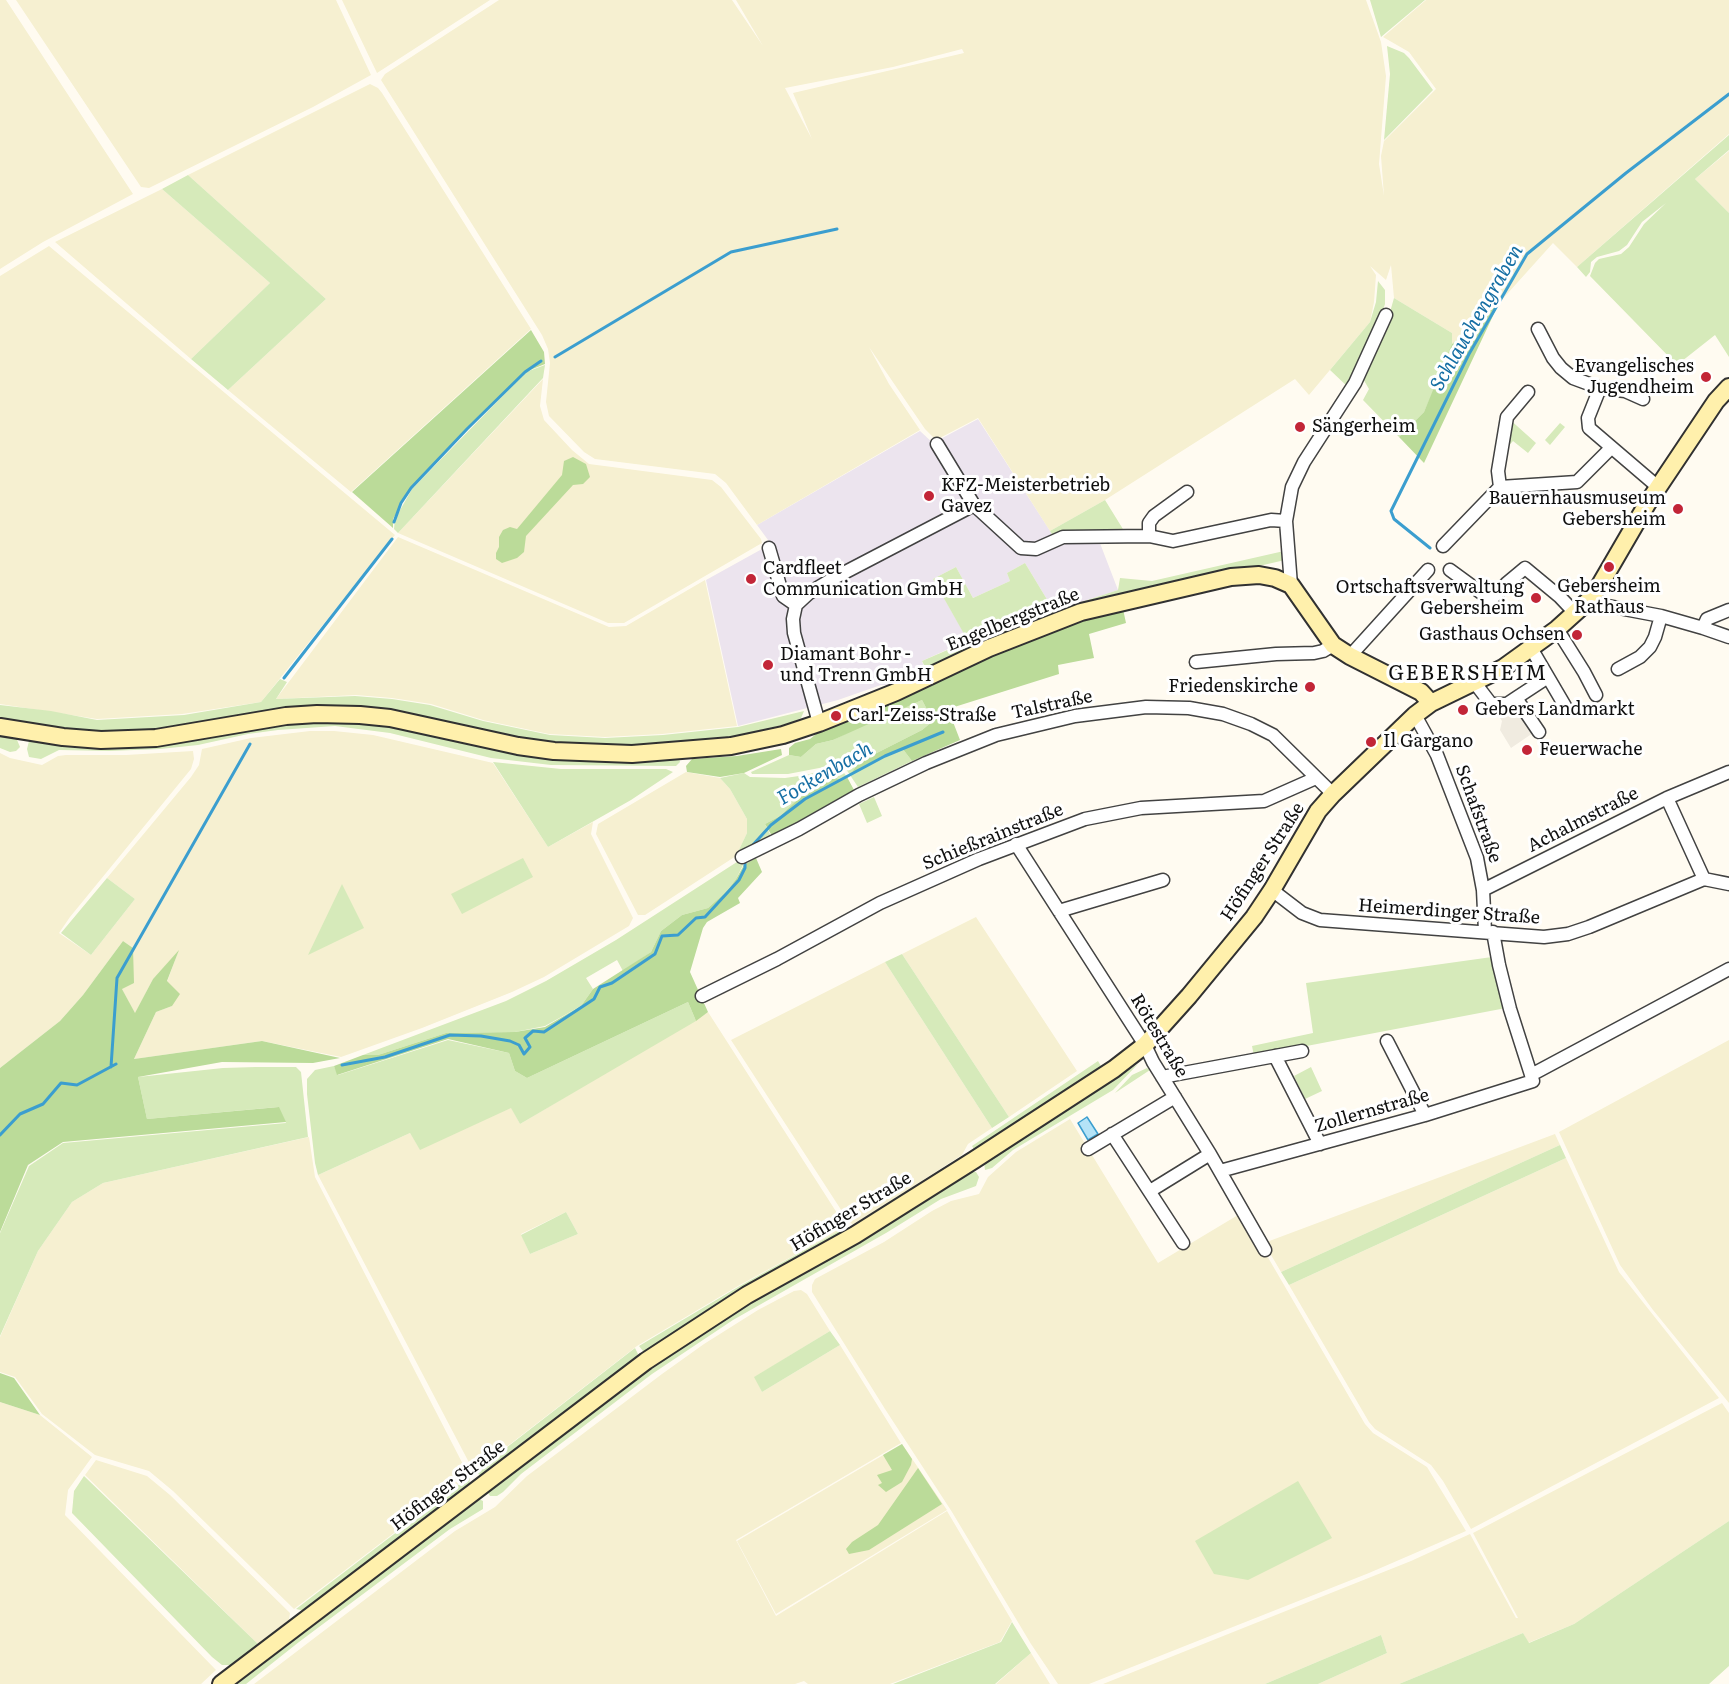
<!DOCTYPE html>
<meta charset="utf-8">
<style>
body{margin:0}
canvas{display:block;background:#fffbf1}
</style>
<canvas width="1729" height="1684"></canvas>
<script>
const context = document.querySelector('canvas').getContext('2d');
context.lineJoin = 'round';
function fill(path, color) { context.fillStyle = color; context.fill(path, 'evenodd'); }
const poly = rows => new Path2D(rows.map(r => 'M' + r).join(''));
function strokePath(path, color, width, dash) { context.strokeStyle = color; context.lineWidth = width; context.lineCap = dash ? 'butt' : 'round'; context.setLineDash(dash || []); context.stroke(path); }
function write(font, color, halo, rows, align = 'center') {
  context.font = font + ' Literata,serif'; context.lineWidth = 6; context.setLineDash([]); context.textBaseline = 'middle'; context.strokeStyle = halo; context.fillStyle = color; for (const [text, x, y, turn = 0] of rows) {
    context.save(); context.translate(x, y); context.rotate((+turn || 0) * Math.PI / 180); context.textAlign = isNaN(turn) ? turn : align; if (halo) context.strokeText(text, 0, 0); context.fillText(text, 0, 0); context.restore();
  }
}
fill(poly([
 [978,419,1056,540,1098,538,1118,590,1054,611,1025,563,1007,573,1010,581,973,598,956,567,933,579,968,640,922,661,925,670,889,685,881,685,838,700,738,726,706,580,771,544,757,525,920,431,933,443]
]), '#ece4ee');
fill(poly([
 [0,0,6,0,133,194,43,242,0,269],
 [16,0,336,0,371,75,313,107,149,188,141,187],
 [342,0,490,0,377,73],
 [499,0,732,0,763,46,736,0,1366,0,1381,42,1386,76,1379,164,1384,196,1381,156,1384,141,1436,89,1409,52,1383,37,1426,0,1729,0,1729,134,1577,267,1553,243,1499,303,1452,344,1452,333,1394,298,1391,265,1386,280,1370,266,1376,275,1374,302,1370,322,1309,395,1295,379,1105,500,1050,531,978,418,936,440,925,429,869,347,889,384,920,430,757,525,726,483,715,474,595,459,584,452,549,416,546,402,550,363,548,349,542,335,381,80,385,74],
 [962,49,964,53,793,93,812,139,785,88,893,67],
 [370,84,378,88,382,93,531,329,351,492,228,390,326,299,188,175],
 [1729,151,1729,213,1695,179],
 [162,189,270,283,191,359,55,242],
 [49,246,395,535,261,702,182,714,97,719,0,704,0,276],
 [543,379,540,406,544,420,572,450,589,464,712,480,721,487,761,539,762,543,624,623,608,623,398,533],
 [398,537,609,627,626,626,705,580,737,726,662,734,605,737,549,734,483,720,431,704,392,698,356,695,276,699],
 [310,731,334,731,373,735,493,763,548,847,593,822,591,834,633,918,629,926,544,977,512,992,422,1028,341,1057,262,1041,134,1059,156,1012,172,1006,167,982,178,952,153,979,135,1014,122,989,133,948,123,941,83,995,60,1021,0,1068,0,753,10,758,42,765,58,756,66,755,126,755,193,751,194,759,191,769,70,917,59,933,91,955,135,899,107,878,191,777,199,765,202,749,251,738],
 [686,772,720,778,730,789,747,819,747,833,736,856,645,915,638,915,596,834,598,824],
 [976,917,1077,1071,1009,1117,902,954],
 [885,962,992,1128,968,1144,962,1155,853,1225,847,1219,731,1040],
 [708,1012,846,1227,738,1286,637,1346,474,1472,318,1175,410,1133,420,1149,511,1107,520,1124],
 [566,1212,578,1234,530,1254,521,1234],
 [1729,1040,1729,1403,1653,1310,1620,1265,1559,1132],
 [1070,1119,1158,1263,1238,1215,1245,1218,1365,1424,1373,1433,1427,1467,1466,1531,1369,1573,1089,1684,1058,1684,1031,1644,952,1512,885,1409,812,1292,812,1285,815,1279,884,1242,932,1211,951,1201,979,1194,988,1177,1016,1152],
 [1555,1134,1560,1145,1281,1272,1264,1243],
 [309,1137,315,1177,469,1476,294,1609,173,1491,149,1471,95,1455,42,1414,15,1377,0,1372,0,1337,38,1251,72,1202,103,1183],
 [1566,1158,1619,1272,1719,1398,1471,1529,1443,1481,1431,1465,1375,1429,1369,1422,1289,1285],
 [801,1290,807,1294,830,1331,755,1377,762,1392,840,1345,901,1443,736,1540,776,1616,947,1511,1012,1621,1000,1642,890,1684,808,1684,804,1681,795,1684,254,1684,455,1531,495,1507,527,1476,662,1374,704,1344,758,1310,794,1291],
 [0,1402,40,1415,92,1457,68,1490,65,1515,216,1670,201,1684,0,1684],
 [1722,1403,1729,1413,1729,1521,1574,1624,1528,1643,1523,1633,1399,1684,1318,1684,1387,1653,1381,1635,1265,1684,1103,1684,1411,1561,1470,1534,1516,1618,1518,1618,1473,1533],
 [902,1444,947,1510,776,1614,737,1541],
 [96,1460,147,1476,170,1495,290,1613,289,1620,258,1644,85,1475],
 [1031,1653,1050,1684,996,1684]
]), '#f6f0d1');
fill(poly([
 [1370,0,1425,0,1381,37],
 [1387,46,1404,53,1409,58,1433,90,1384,140,1390,74],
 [1729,135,1729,150,1695,179,1729,213,1729,357,1715,335,1677,365,1590,276,1595,263,1599,259,1621,254,1629,247,1644,224,1666,203,1642,222,1627,245,1619,251,1597,257,1591,262,1590,272,1586,277,1577,267],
 [188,175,326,299,228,390,191,359,270,283,162,189],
 [1378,281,1385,290,1385,304,1372,342,1349,388,1330,370,1370,322,1376,302],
 [1394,298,1452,333,1452,344,1445,365,1424,412,1399,437,1363,400,1369,389,1362,377,1388,319],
 [545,365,543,378,398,533,394,529,395,519,412,489,526,372],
 [1507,417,1536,443,1528,453,1513,441,1505,450],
 [1560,423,1565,427,1550,445,1545,440],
 [1105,500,1126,534,1053,536,1050,531],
 [1284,551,1285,560,1168,587,926,669,922,661,968,641,933,579,956,567,973,598,1010,581,1007,573,1025,563,1054,611,1118,590,1120,578,1152,581],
 [280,679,287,682,276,699,355,696,392,699,430,705,483,721,550,735,605,738,663,735,738,727,804,711,801,718,790,723,735,737,699,743,632,748,544,745,387,711,162,731,99,733,0,721,0,705,51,711,97,720,184,715,261,702],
 [922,700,933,721,922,730,859,762,851,774,902,748,912,761,858,787,844,766,840,764,788,774,752,774,751,772,789,755,801,757,816,744,833,740,865,724],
 [313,720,389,723,679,758,680,762,676,766,551,765,491,758,390,733,335,726,278,730,248,734,198,745,160,749,109,751,59,750,41,759,29,757,27,749,29,741,34,739],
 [0,733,15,735,20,747,16,751,10,752,0,748],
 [493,762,561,769,666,769,673,772,631,800,548,847],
 [839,766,847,777,841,780,834,777,798,799,780,816,765,824,771,836,736,856,747,833,747,819,730,789,720,778,744,773,750,777,785,778,806,775],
 [874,797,882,816,867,823,859,804],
 [523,858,533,877,462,914,451,894],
 [740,860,743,865,736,879,727,891,708,908,682,915,661,931,651,952,623,971,617,960,586,978,593,989,581,1006,545,1026,515,1032,446,1033,378,1055,363,1055,506,1001,546,981,616,940],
 [107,878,135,899,91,955,61,933],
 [342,884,364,928,308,955],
 [902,954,1009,1117,992,1128,885,962],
 [1492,957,1506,1008,1254,1056,1252,1046,1313,1033,1306,983],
 [688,1002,696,1021,520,1124,511,1108,420,1150,410,1133,318,1175,315,1163,307,1094,307,1079,315,1070,334,1066,338,1075,448,1040,509,1053,515,1071,527,1078],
 [1098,1061,1102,1068,975,1151,972,1146],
 [1138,1064,1113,1090,1013,1150,992,1168,985,1170,984,1162,1046,1119,1085,1098],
 [256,1067,296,1067,301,1072,308,1137,103,1183,72,1202,38,1251,0,1336,0,1233,29,1166,63,1143,286,1123,278,1107,147,1119,138,1077,223,1068],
 [1311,1067,1322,1091,1305,1099,1294,1076],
 [1147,1068,1150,1070,1115,1093,1132,1075],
 [1560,1145,1566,1158,1289,1285,1281,1272],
 [962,1156,962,1160,858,1227,854,1225],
 [969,1172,976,1172,979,1177,976,1186,941,1199,886,1233,733,1320,652,1374,521,1474,503,1492,497,1496,490,1496,487,1491,689,1337],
 [566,1212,578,1234,530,1254,521,1235],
 [846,1227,846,1233,649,1353,643,1351,639,1346,738,1287],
 [830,1331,840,1345,762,1392,754,1377],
 [635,1348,638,1354,635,1363,483,1477,475,1472],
 [84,1476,258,1644,289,1621,288,1625,235,1665,222,1665,212,1657,72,1513,74,1491],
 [470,1476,469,1489,305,1611,296,1609],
 [1298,1481,1332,1538,1248,1580,1214,1574,1195,1541],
 [475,1497,483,1501,483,1509,450,1529,299,1642,246,1684,231,1684],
 [1729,1521,1729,1666,1709,1684,1399,1684,1523,1633,1529,1643,1574,1624],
 [1012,1622,1031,1653,995,1684,893,1684,1001,1642],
 [1381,1635,1387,1653,1318,1684,1265,1684]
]), '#d6eaba');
fill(poly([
 [1499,303,1424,463,1399,437,1424,412,1452,344],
 [531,330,544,352,545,364,525,372,473,422,410,488,393,519,393,528,352,492],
 [573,457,586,464,590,477,583,484,573,485,526,536,524,552,517,558,502,563,496,559,496,553,499,547,499,537,503,530,510,527,517,529,562,475,564,461],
 [1123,609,1126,623,1089,634,1094,658,1058,665,1059,674,948,709,960,740,912,761,902,748,850,775,859,762,922,730,933,721,922,700,833,740,816,744,801,757,789,755,789,748,795,743,810,739,826,726,984,658,1080,621],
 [781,749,782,755,744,773,720,777,687,772,686,766,692,759,737,756],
 [834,777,841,780,847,777,854,790,772,836,765,824,780,816,798,799],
 [756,858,762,872,738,898,740,903,707,922,703,928,690,972,708,1012,696,1021,688,1002,527,1078,515,1071,509,1053,448,1039,337,1075,334,1066,363,1055,378,1055,446,1033,515,1032,545,1027,581,1006,593,989,651,952,661,931,682,915,708,908,727,891,736,879,744,865],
 [123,941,133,948,134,983,122,989,135,1013,153,979,179,950,167,981,180,994,172,1006,156,1012,134,1059,262,1041,340,1058,313,1063,222,1062,138,1077,147,1119,279,1107,286,1122,63,1142,28,1165,0,1232,0,1068,60,1021,83,995],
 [0,1373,14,1378,40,1415,0,1402],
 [902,1444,912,1459,911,1465,902,1482,886,1492,878,1485,882,1483,877,1475,892,1470,883,1455],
 [918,1468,942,1504,869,1550,849,1554,846,1549,852,1542,878,1525]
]), '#bbdb99');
fill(poly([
 [1511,706,1533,733,1511,748,1500,730,1502,721,1495,710]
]), '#f0ebe0');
const water = poly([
 [1087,1117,1098,1134,1088,1140,1078,1123,1087,1117]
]);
fill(water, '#b5e3f7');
strokePath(water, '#3b9ecf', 1.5);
strokePath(poly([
 [555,357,731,252,837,229],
 [394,522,401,503,411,488,467,429,525,372,541,361],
 [1430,548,1394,519,1391,511,1469,354,1527,254,1626,173,1729,94],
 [284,678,392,539],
 [751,847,771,825,805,799,885,756,943,732],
 [342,1065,385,1057,450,1035,481,1036,510,1041,519,1045,524,1054,530,1047,525,1038,533,1031,544,1032,594,999,600,987,612,983,655,954,662,936,678,935,696,918,705,917,739,880,745,868,745,858],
 [111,1067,117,978,250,744],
 [0,1135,20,1114,43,1104,61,1083,77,1085,116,1064]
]), '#3b9ecf', 3);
const street = poly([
 [1538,329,1553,358,1561,368,1573,378,1600,388,1625,391,1643,399],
 [1600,388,1588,418,1589,428,1658,487],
 [937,444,974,505,1021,548,1036,549,1063,537,1149,536,1173,541,1271,520,1286,521],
 [1500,487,1577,482,1611,448],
 [1149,536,1149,523,1154,516,1187,492],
 [1443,546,1500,487,1498,471,1507,417,1528,392],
 [769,548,783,596,796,605],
 [1450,570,1491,600,1507,583,1525,568,1560,597,1576,614],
 [1291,585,1286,521,1292,487,1304,462,1355,383,1386,315],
 [1587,602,1661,616,1703,628,1729,637],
 [1703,628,1707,619,1729,610],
 [1557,629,1584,672,1596,695],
 [1350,656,1428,570],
 [1196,662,1276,654,1314,653,1323,651,1333,645],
 [1618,669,1640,657,1650,647,1655,637,1661,616],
 [1548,677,1565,706],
 [1475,683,1491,704,1507,704,1516,698,1548,677,1531,648],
 [1516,698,1539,732],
 [1415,715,1437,755,1477,858,1483,890,1485,931],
 [819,723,794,633,793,619,796,605,809,593,836,577,974,505],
 [1667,798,1704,879],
 [1016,844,1145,1045,1153,1062,1210,1154,1265,1250],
 [742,857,799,829,859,795,926,763,996,735,1075,716,1146,707,1189,708,1223,714,1251,724,1273,735,1333,794],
 [1272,890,1302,913,1320,920,1544,937,1568,934,1589,927,1704,879,1729,884],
 [1483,890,1667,798,1729,772],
 [1059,911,1163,880],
 [702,996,777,959,880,903,979,859,1085,819,1141,808,1264,801,1316,778],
 [1387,1041,1425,1115],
 [1275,1056,1320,1144],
 [1531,1075,1729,969],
 [1162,1077,1302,1051],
 [1112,1134,1183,1243],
 [1088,1149,1175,1097],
 [1220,1171,1425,1115,1533,1081,1510,1009,1499,965,1493,932],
 [1150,1191,1210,1154]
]);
const secondary = poly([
 [0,727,63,737,101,740,156,738,286,716,317,714,360,715,390,718,518,746,554,751,632,754,731,746,783,735,819,723,896,692,989,648,1081,612,1231,577,1259,575,1275,578,1291,585,1333,645,1350,656,1421,692,1431,703],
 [221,1684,646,1361,747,1295,855,1235,974,1160,1114,1069,1145,1045,1189,996,1254,917,1272,890,1318,811,1333,794,1415,715,1431,703,1503,668,1557,629,1587,602,1597,590,1647,504,1716,401,1729,387]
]);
strokePath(street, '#424242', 15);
strokePath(secondary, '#313131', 20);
strokePath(street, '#fff', 12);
strokePath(secondary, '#fff0ac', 16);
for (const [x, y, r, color] of [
 [1706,377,6,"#c22537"],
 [1300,427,6,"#c22537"],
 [929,496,6,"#c22537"],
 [1678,509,6,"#c22537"],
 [1609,567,6,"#c22537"],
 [751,579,6,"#c22537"],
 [1536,598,6,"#c22537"],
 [1577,635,6,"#c22537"],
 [768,665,6,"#c22537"],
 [1310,687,6,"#c22537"],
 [1463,710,6,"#c22537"],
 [836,716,6,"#c22537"],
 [1371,742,6,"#c22537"],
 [1527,750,6,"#c22537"]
]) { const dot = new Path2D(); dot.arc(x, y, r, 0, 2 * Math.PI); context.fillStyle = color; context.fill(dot); strokePath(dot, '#fff', 2); }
write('18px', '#0f0f0f', '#fff', [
 ["Evangelisches",1694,367,"right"],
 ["Jugendheim",1694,388,"right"],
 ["Sängerheim",1312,427],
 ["KFZ-Meisterbetrieb",941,486],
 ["Gavez",941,507],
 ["Bauernhausmuseum",1666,499,"right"],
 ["Gebersheim",1666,520,"right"],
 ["Cardfleet",763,569],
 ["Communication GmbH",763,590],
 ["Gebersheim",1609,587,"center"],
 ["Rathaus",1609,608,"center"],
 ["Ortschaftsverwaltung",1524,588,"right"],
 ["Gebersheim",1524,609,"right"],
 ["Gasthaus Ochsen",1565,635,"right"],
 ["Diamant Bohr -",780,655],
 ["und Trenn GmbH",780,676],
 ["Friedenskirche",1298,687,"right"],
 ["Gebers Landmarkt",1475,710],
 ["Carl-Zeiss-Straße",848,716],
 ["Il Gargano",1383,742],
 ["Feuerwache",1539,750]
], 'left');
write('18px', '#0f0f0f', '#fff', [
 ["Engelbergstraße",1013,620,-22],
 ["Talstraße",1052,705,-12],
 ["Schafstraße",1478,814,70],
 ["Achalmstraße",1583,820,-27],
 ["Schießrainstraße",993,837,-22],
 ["Höfinger Straße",1263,862,-57],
 ["Heimerdinger Straße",1449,912,4],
 ["Rötestraße",1159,1036,59],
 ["Zollernstraße",1372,1111,-16],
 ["Höfinger Straße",851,1212,-31],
 ["Höfinger Straße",448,1486,-37]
]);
write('italic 20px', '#166fa4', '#fff', [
 ["Schlauchengraben",1477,318,-60],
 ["Fockenbach",825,774,-30]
]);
context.letterSpacing = '1.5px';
write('21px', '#0f0f0f', '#fff', [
 ["GEBERSHEIM",1468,674]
]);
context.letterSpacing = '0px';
</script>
